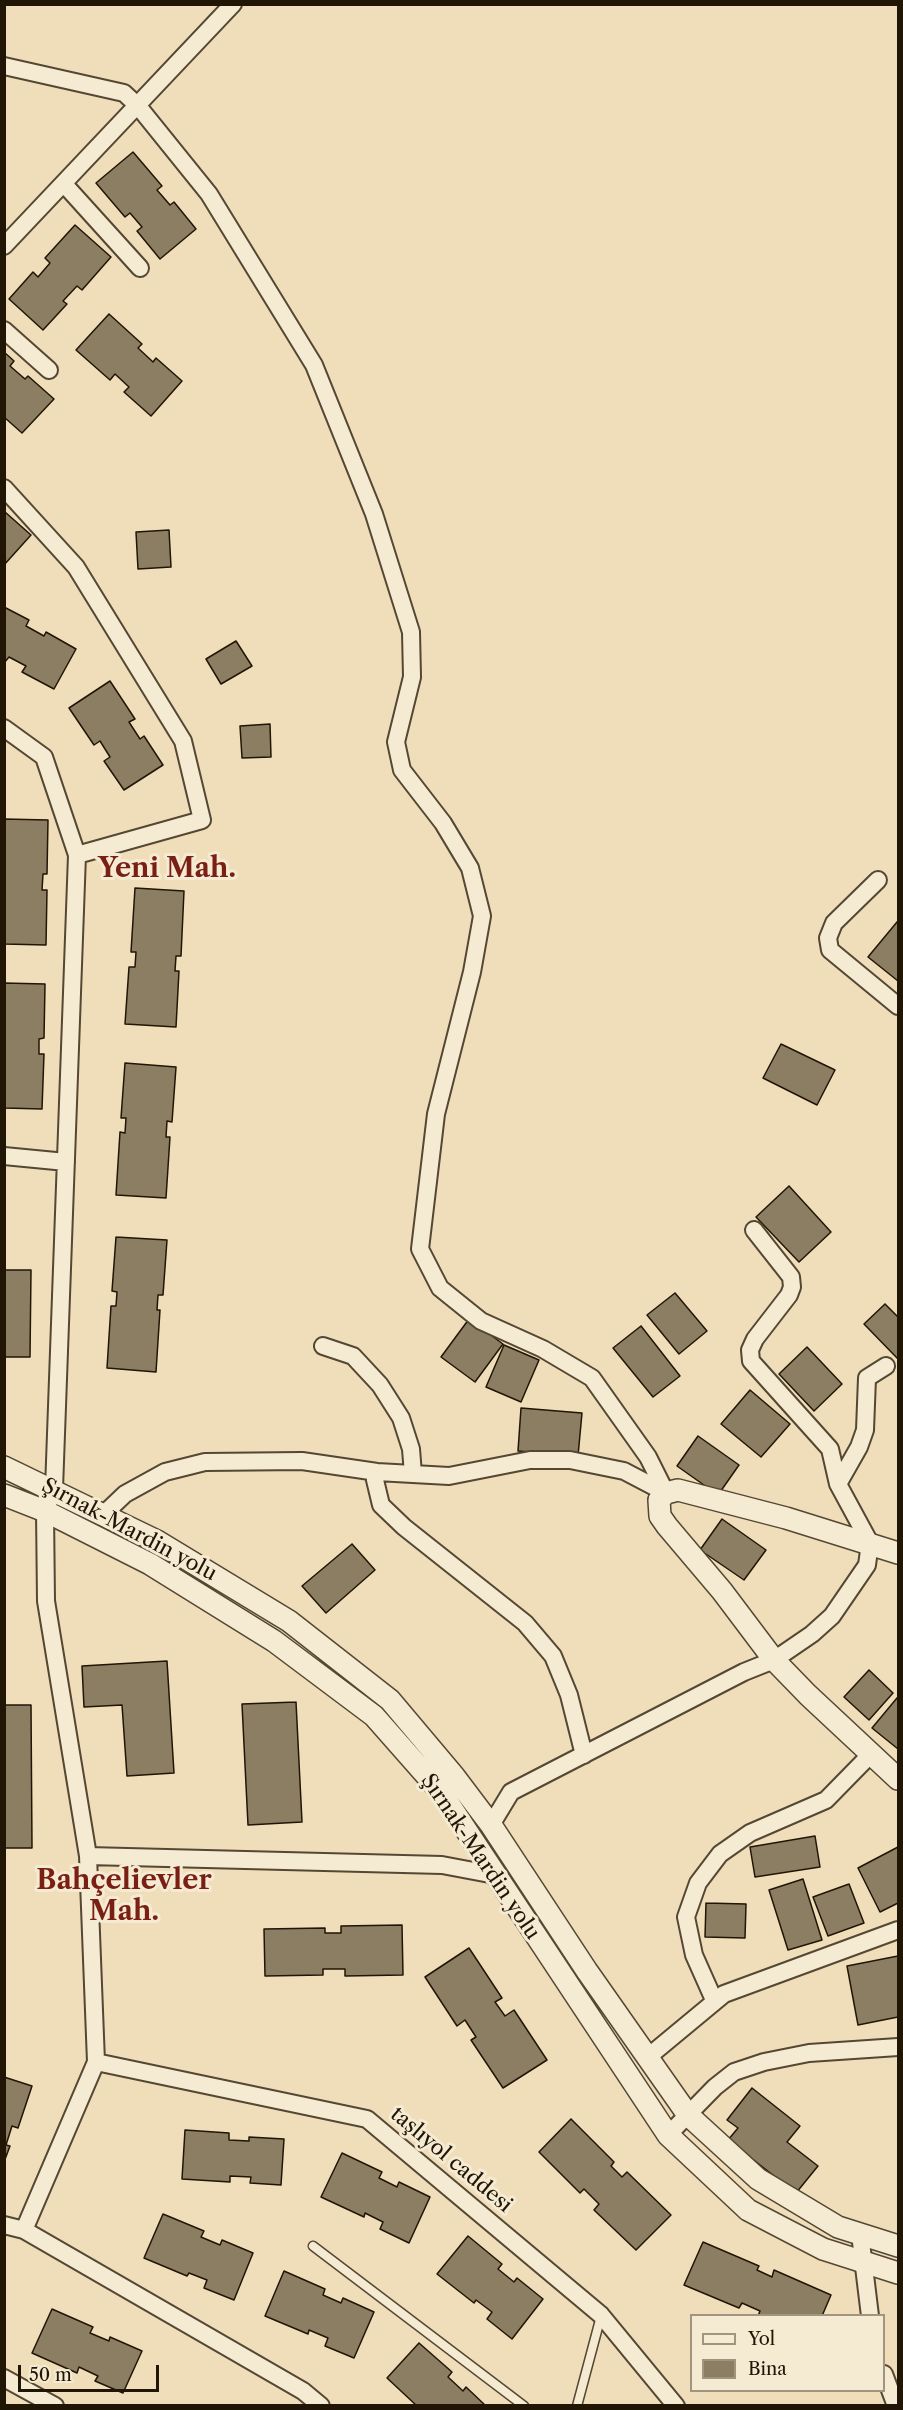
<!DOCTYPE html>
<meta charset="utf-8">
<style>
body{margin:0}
#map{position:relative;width:903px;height:2410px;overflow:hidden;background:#efdeb9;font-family:"Libre Caslon Text",serif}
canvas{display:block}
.frame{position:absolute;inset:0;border:6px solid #211506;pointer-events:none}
.legend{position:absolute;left:690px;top:2314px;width:195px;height:78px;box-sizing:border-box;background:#f5ead2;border:2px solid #a09580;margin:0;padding:8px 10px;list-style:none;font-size:18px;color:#211506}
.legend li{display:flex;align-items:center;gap:12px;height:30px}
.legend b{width:30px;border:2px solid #a09580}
.scale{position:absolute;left:18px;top:2365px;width:141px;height:27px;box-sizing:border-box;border:3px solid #211506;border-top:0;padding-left:8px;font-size:18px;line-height:21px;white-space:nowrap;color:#211506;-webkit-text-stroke:4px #f5ead2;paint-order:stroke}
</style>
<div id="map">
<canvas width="903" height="2410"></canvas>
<div class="frame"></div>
<ul class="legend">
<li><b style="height:8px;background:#f5ead2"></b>Yol</li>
<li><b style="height:16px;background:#8c7e63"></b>Bina</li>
</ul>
<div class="scale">50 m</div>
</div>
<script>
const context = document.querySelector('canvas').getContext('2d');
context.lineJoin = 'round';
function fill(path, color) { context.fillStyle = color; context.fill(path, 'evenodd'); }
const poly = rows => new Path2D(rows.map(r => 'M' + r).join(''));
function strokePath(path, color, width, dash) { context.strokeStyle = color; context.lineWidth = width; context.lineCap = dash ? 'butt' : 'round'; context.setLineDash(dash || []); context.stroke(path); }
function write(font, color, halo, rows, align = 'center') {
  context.font = font + ' "Libre Caslon Text",serif'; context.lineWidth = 6; context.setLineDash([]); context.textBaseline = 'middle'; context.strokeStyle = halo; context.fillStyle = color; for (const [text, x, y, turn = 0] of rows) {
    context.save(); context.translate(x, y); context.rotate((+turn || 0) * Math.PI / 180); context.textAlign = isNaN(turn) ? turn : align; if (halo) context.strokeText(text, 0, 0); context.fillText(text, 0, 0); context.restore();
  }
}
const building = poly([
 [133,152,162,186,157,190,170,205,174,202,196,229,160,259,137,231,142,227,130,213,125,217,96,183,133,152],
 [75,225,111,257,82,290,77,286,63,301,67,304,43,330,9,299,33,272,38,277,50,263,45,258,75,225],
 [109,314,142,344,138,348,153,362,156,358,182,381,151,416,124,392,129,387,115,374,110,380,76,350,109,314],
 [4,352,14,361,10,366,25,379,28,376,54,399,22,433,4,417,4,352],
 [5,512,31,535,4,565,4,513,5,512],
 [169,530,171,567,138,569,136,532,169,530],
 [4,607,29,620,26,626,44,636,46,632,76,649,54,689,22,672,26,666,9,657,4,663,4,607],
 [236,641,252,666,221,684,206,659,236,641],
 [110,681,135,719,129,722,140,739,144,736,163,765,124,790,104,761,110,757,100,741,94,745,69,708,110,681],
 [270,724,271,757,242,758,240,726,270,724],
 [4,819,48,820,47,874,43,874,42,890,47,890,46,945,4,944,4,819],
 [135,888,184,891,181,956,176,956,175,971,179,971,176,1027,125,1024,129,967,135,967,136,952,131,952,135,888],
 [897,922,898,923,898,981,868,957,897,922],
 [4,983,45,984,44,1038,39,1039,39,1054,44,1054,42,1109,4,1108,4,983],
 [781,1044,835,1070,817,1105,763,1078,781,1044],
 [125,1063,176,1067,172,1122,167,1121,166,1137,170,1137,166,1198,116,1195,120,1132,125,1133,126,1118,121,1118,125,1063],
 [789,1186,831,1232,799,1262,756,1217,789,1186],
 [116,1237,167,1240,163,1295,158,1295,157,1310,160,1310,156,1372,107,1368,111,1306,116,1306,117,1292,112,1291,116,1237],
 [4,1270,31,1270,30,1357,4,1357,4,1270],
 [675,1293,707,1331,679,1354,647,1315,675,1293],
 [885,1304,898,1317,898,1359,864,1324,885,1304],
 [469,1319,503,1344,475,1382,441,1357,469,1319],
 [641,1326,680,1376,653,1397,613,1348,641,1326],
 [504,1345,539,1360,521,1402,486,1387,504,1345],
 [807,1347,842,1384,814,1411,779,1374,807,1347],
 [750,1390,790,1424,761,1457,721,1424,750,1390],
 [521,1408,582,1413,578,1456,518,1451,521,1408],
 [698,1436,739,1465,718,1495,677,1466,698,1436],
 [722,1519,766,1550,744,1580,700,1550,722,1519],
 [352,1544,375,1570,326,1613,302,1586,352,1544],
 [167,1661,174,1773,127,1776,122,1705,84,1707,82,1666,167,1661],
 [869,1670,893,1693,869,1720,844,1697,869,1670],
 [897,1698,898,1699,898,1749,872,1728,897,1698],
 [296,1702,302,1822,248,1825,242,1704,296,1702],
 [4,1705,31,1705,32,1848,4,1848,4,1705],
 [815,1836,820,1867,755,1877,750,1847,815,1836],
 [898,1847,898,1903,880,1912,858,1868,898,1847],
 [803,1879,822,1940,788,1950,769,1890,803,1879],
 [849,1884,864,1923,828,1936,813,1897,849,1884],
 [706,1903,746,1904,745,1938,705,1937,706,1903],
 [402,1925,403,1975,345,1976,345,1969,323,1969,323,1975,265,1976,264,1929,325,1928,325,1933,341,1933,341,1926,402,1925],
 [469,1948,502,1998,495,2002,505,2016,514,2010,547,2060,503,2088,471,2040,476,2037,465,2020,457,2026,425,1977,469,1948],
 [898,1956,898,2017,858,2025,847,1966,898,1956],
 [4,2077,32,2086,18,2128,12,2126,6,2145,10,2146,4,2162,4,2077],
 [752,2088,800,2126,787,2142,818,2166,796,2193,728,2140,738,2128,727,2120,752,2088],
 [571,2119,614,2162,611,2166,622,2177,627,2172,671,2215,636,2250,594,2210,599,2204,584,2189,580,2193,539,2152,571,2119],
 [185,2130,229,2133,229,2140,249,2141,249,2137,284,2139,281,2185,250,2183,251,2177,230,2176,230,2182,182,2179,185,2130],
 [342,2153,382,2172,379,2178,397,2187,399,2182,430,2197,409,2243,380,2229,383,2222,365,2213,364,2217,321,2197,342,2153],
 [163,2214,204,2231,201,2237,220,2245,222,2240,253,2253,234,2300,204,2288,207,2280,189,2273,187,2276,144,2258,163,2214],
 [468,2236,502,2264,498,2269,514,2282,517,2278,543,2299,512,2339,487,2319,492,2312,476,2300,474,2303,437,2274,468,2236],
 [703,2242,759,2266,757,2270,772,2277,774,2270,831,2295,822,2316,758,2316,760,2311,742,2303,739,2308,684,2285,703,2242],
 [284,2271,325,2289,323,2295,341,2303,343,2298,374,2312,354,2358,325,2346,328,2338,309,2330,308,2334,265,2316,284,2271],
 [52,2309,93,2327,90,2333,109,2341,110,2337,142,2351,123,2393,95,2381,98,2376,79,2367,77,2373,32,2353,52,2309],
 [419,2343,452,2372,448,2377,463,2391,466,2387,486,2406,417,2406,387,2378,419,2343]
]);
fill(building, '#8c7e63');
strokePath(building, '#211506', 1.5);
const service = poly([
 [313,2246,524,2406],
 [577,2406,601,2316]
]);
const minor = poly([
 [4,66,124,93,138,106,209,194,314,365,374,514,411,632,412,677,396,742,402,770,443,823,470,868,482,916,472,972,436,1114,420,1249,440,1288,481,1321,543,1349,592,1378,648,1457,666,1493],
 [64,184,140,268],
 [4,246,233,4],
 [4,330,49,370],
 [4,488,76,567,183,741,202,820,77,855],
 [4,728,44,757,77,855,54,1489,45,1511,46,1601,88,1856,96,2062,24,2230,303,2391,321,2406],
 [878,880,834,923,828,938,830,950,898,1006],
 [4,1156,66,1162],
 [323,1346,353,1356,380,1385,401,1418,411,1449,413,1474],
 [377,1472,375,1480,381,1505,404,1527,525,1623,553,1656,569,1695,584,1755],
 [838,1484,859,1447,865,1430,867,1378,886,1366],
 [104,1514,125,1494,165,1472,205,1462,302,1461,377,1472,449,1476,530,1460,570,1460,624,1471,666,1493],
 [491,1825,511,1792,744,1672,774,1660,812,1634,832,1616,867,1565,870,1543,838,1484,830,1449,751,1361,750,1350,755,1339,789,1295,792,1287,791,1277,754,1230],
 [88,1856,442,1865,495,1875],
 [714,2000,694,1955,686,1917,698,1883,720,1854,750,1833,826,1800,872,1753],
 [648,2057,724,1994,898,1930],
 [96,2062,367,2119,601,2315,676,2406],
 [668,2135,715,2087,734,2072,764,2062,809,2053,898,2047],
 [4,2225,24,2230],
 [860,2234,870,2316],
 [884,2374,896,2406],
 [4,2378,55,2406]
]);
const tertiary = poly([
 [4,1467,157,1541,289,1621,390,1700,454,1776,491,1825,587,1971,688,2115,758,2179,838,2227,898,2246],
 [4,1495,45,1511,150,1564,274,1641,374,1716,441,1792,668,2135,748,2210,823,2249,898,2273],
 [898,1553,786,1518,678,1490,666,1493,659,1500,660,1516,667,1526,722,1591,774,1660,808,1695,898,1779]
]);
strokePath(service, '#544733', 11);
strokePath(minor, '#544733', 20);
strokePath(tertiary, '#544733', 24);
strokePath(service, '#f5ead2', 8);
strokePath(minor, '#f5ead2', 16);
strokePath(tertiary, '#f5ead2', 21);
write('21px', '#211506', '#f5ead2', [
 ["Şırnak-Mardin yolu",129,1530,28],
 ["Şırnak-Mardin yolu",480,1857,56],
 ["taşlıyol caddesi",451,2160,40]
]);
write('bold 27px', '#7a1f14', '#f5ead2', [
 ["Yeni Mah.",167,869],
 ["Bahçelievler",124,1881],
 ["Mah.",124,1912]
]);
</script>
